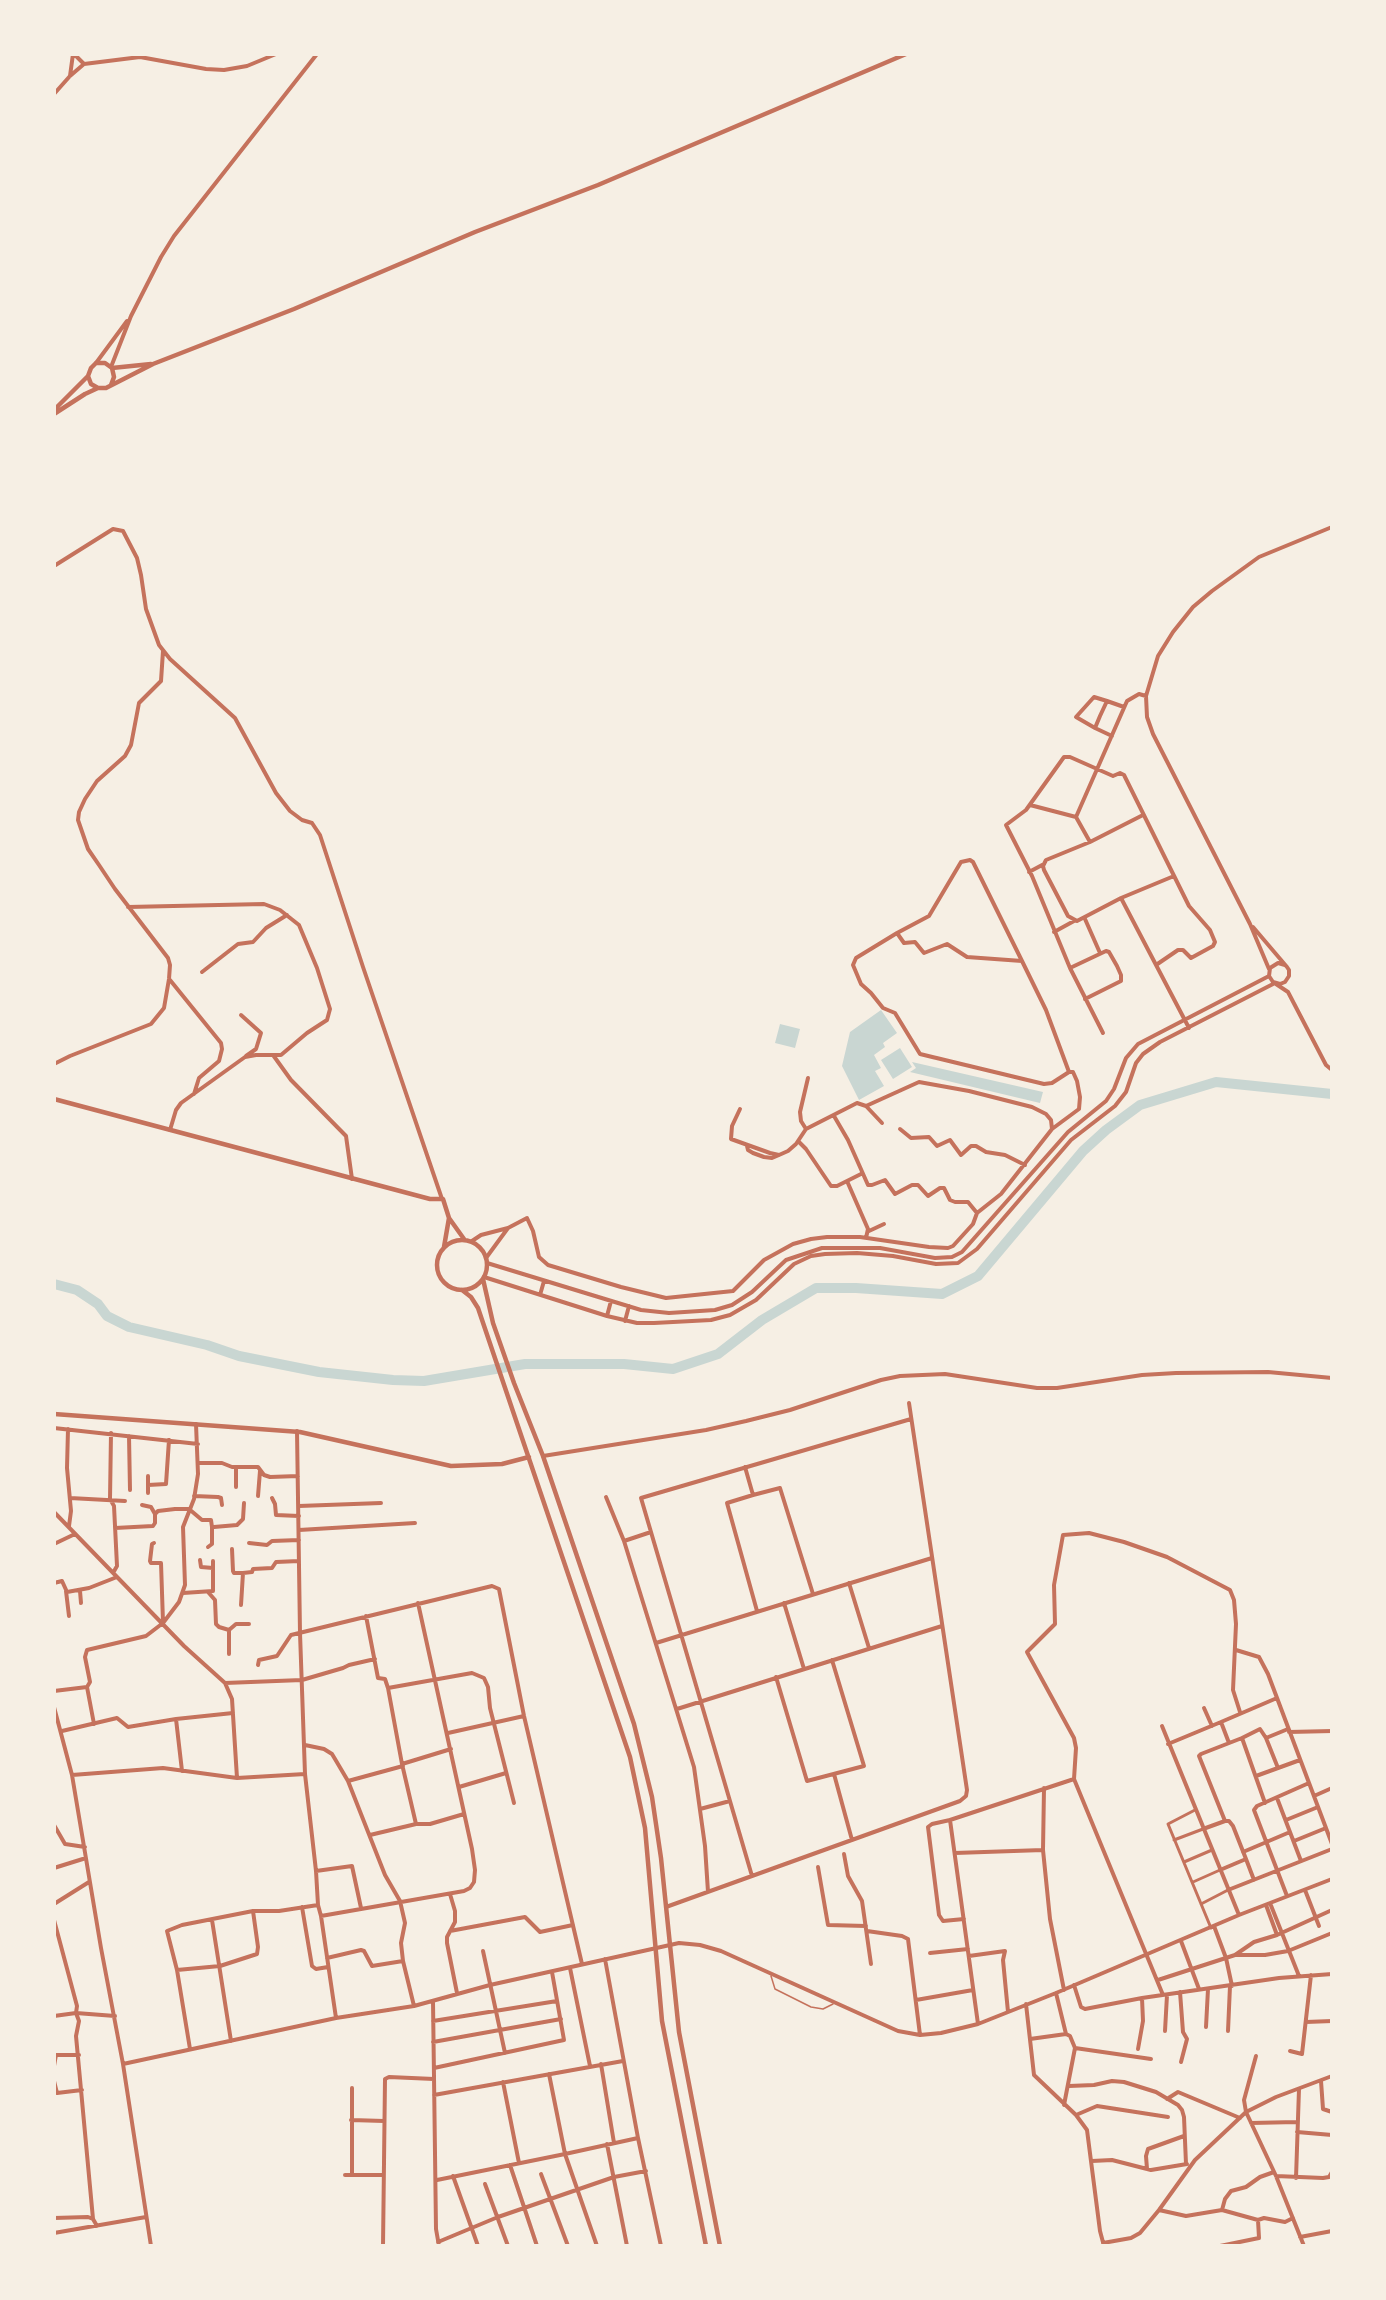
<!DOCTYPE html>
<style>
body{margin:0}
#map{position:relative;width:1386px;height:2300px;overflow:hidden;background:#f6efe4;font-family:"Roboto Condensed",sans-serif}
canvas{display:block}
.frame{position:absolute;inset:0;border:56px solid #f6efe4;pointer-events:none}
</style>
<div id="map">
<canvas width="1386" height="2300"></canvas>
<div class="frame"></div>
</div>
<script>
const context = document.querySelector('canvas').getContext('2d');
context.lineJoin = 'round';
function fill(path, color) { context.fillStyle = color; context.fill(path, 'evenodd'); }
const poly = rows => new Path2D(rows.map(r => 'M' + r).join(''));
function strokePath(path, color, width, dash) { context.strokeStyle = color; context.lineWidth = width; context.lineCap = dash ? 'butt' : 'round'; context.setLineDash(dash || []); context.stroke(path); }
fill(poly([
 [881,1010,897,1033,883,1043,885,1047,874,1055,881,1068,875,1071,884,1086,859,1100,842,1066,850,1032],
 [780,1024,800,1029,795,1048,775,1043],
 [900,1048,912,1067,893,1079,881,1060],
 [912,1062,1043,1092,1040,1103,910,1072,916,1068]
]), '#c9d6d2');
strokePath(poly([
 [54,1284,77,1290,98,1304,107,1316,129,1327,207,1345,239,1356,319,1372,393,1380,424,1381,525,1364,624,1364,673,1369,718,1354,762,1320,816,1288,856,1288,942,1294,978,1276,1083,1151,1106,1130,1140,1105,1216,1082,1332,1094]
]), '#c9d6d2', 10);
strokePath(poly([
 [771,1976,775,1989,811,2007,823,2009,833,2004]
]), '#c5725c', 1.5);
strokePath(poly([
 [1195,1810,1168,1824,1211,1928],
 [1174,1840,1203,1829],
 [1184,1862,1212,1850],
 [1193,1882,1220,1870],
 [1201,1904,1228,1890]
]), '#c5725c', 3);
strokePath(poly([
 [74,54,84,64],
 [70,76,73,54],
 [54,94,70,76,84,64,140,57,206,69,224,70,247,66,276,54],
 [96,363,127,321],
 [111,367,131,316,161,257,174,236,317,54],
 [54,566,113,529,123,531,137,558,141,575,146,609,159,645,170,659,235,718,276,793,290,811,302,820,312,823,320,835,363,967,442,1199],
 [1095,728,1076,717,1094,697,1107,701],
 [1112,736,1095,728,1100,716,1107,701,1124,707],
 [1030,805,1076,817],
 [1143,815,1090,842,1046,860,1043,866,1044,870,1068,916,1077,921,1121,898,1174,876],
 [1090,842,1076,817,1127,701,1139,694,1146,696],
 [1029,872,1044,864],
 [1121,898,1189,1028],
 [128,907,264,904,280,910,299,925,317,968,330,1009,327,1020,307,1033,281,1055,256,1055,245,1057,181,1103,176,1110,170,1130],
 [1085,919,1100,953],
 [1253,927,1287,967,1289,970,1289,976,1285,982,1280,984,1273,982,1269,976,1270,968,1278,963,1285,965],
 [1054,932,1074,921],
 [897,933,929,916,961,862,970,860,973,862,1022,961],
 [1070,968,1106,951,1109,952,1117,966,1121,975,1121,981,1085,999],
 [1269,969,1250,924,1153,734,1147,717,1146,696,1158,656,1173,632,1193,607,1212,591,1259,557,1332,527],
 [202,972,238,944,253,942,266,928,287,915],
 [170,980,221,1043,222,1049,219,1061,199,1078,194,1094],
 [1276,984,1288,992,1326,1065,1332,1070],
 [241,1015,261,1033,256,1049,246,1056],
 [1103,1033,1070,968,1032,876,1006,825,1026,810,1064,757,1070,757,1113,776,1120,773,1124,775,1189,906,1210,930,1215,942,1213,946,1191,958,1183,950,1178,950,1156,965],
 [273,1055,291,1080,346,1136,352,1179],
 [54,1064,70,1056,151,1024,164,1008,169,979,170,965,168,958,115,889,99,865,88,849,78,820,79,812,85,799,97,781,125,756,131,745,139,703,161,681,163,651],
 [808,1078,800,1112,801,1121,806,1129,857,1103,866,1106,882,1123],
 [866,1106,919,1082,969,1091,1032,1107,1046,1114,1051,1120,1052,1129],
 [740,1109,732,1126,731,1139,770,1153,779,1155,788,1151,796,1144,806,1129],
 [834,1116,848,1140,868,1185,872,1185,885,1180,895,1194,912,1185,918,1185,928,1196,940,1188,944,1188,950,1200,955,1202,968,1202,977,1213],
 [900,1129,911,1138,929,1137,937,1146,950,1140,961,1155,971,1146,976,1146,986,1152,1005,1155,1025,1165],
 [798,1141,806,1149,831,1186,837,1186,861,1174],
 [747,1146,748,1150,753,1153,764,1157,772,1158,779,1155],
 [847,1181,868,1229,866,1238],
 [869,1231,884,1224],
 [472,1241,481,1235,508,1228,527,1218,533,1231,539,1257,548,1265,621,1287,666,1298,733,1291,764,1260,793,1244,811,1239,827,1237,860,1237,929,1247,948,1248,953,1246,973,1224,977,1213,1001,1194,1052,1129,1079,1109,1080,1097,1077,1081,1073,1072,1069,1072,1046,1010,1022,961,967,957,947,944,924,953,915,942,904,943,897,933,856,958,853,965,861,984,871,993,883,1008,895,1013,920,1054,1044,1084,1052,1083,1069,1072],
 [486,1258,508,1228],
 [487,1263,641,1310,669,1313,715,1310,732,1305,752,1292,786,1260,822,1248,880,1248,935,1258,952,1257,962,1252,1068,1132,1106,1101,1114,1089,1126,1058,1138,1044,1269,976],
 [484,1277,607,1316,637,1323,654,1323,711,1320,730,1315,756,1300,794,1264,811,1256,825,1254,857,1253,893,1256,936,1264,958,1263,977,1249,1071,1140,1115,1106,1126,1092,1136,1063,1143,1054,1160,1042,1275,983],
 [540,1295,544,1281],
 [607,1316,611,1301],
 [625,1321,629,1306],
 [54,1428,198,1444],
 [68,1429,67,1468,71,1511,69,1526],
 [297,1431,300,1633,305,1774,316,1871,318,1905,321,1916,336,2018],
 [111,1433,110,1499,114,1506,117,1566,113,1573],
 [129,1436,130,1490],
 [543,1456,706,1430,746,1421,790,1410,881,1380,900,1376,945,1374,1037,1388,1057,1388,1142,1375,1176,1373,1268,1372,1332,1378],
 [198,1463,222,1463,232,1467,258,1467,264,1475,270,1477,298,1476],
 [236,1467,236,1487],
 [745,1467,753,1495],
 [148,1476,148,1485,166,1484,169,1440],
 [148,1493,148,1485],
 [194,1496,218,1497,221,1498,222,1505],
 [258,1496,260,1471],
 [606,1497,624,1541,694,1767,705,1846,708,1892],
 [70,1498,125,1501],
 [272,1498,275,1504,276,1515,299,1516],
 [142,1505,151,1507,155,1514],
 [299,1506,381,1503],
 [54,1512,184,1646,225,1683,232,1699,237,1778],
 [115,1528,153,1526,155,1523,155,1514,158,1511,175,1509,189,1509,202,1520,211,1520,212,1527,214,1527,237,1525,243,1519,244,1503],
 [299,1530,415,1523],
 [624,1541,651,1532],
 [154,1543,152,1544,150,1561,151,1563,161,1563,163,1622],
 [249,1543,267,1545,272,1541,299,1540],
 [54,1544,75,1534],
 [208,1547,212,1544,212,1527],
 [232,1549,233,1571,234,1573,243,1573],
 [200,1560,201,1567,213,1568],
 [54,1583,62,1581,67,1592,89,1588,117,1577],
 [849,1583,869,1648],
 [66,1591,69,1616],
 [80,1591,81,1603],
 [208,1592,215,1600,216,1624,219,1627,229,1630,229,1654],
 [183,1593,213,1591,213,1561],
 [784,1603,804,1669],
 [241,1605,243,1573,252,1572,253,1569,272,1568,276,1562,299,1561],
 [757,1611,727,1503,753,1495,780,1488,813,1594],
 [366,1616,378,1678,385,1679,388,1688,402,1764,416,1824,370,1835],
 [229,1630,236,1624,249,1624],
 [656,1643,932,1558],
 [1236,1650,1259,1657,1268,1674,1332,1844],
 [258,1665,259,1660,277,1656,291,1635,492,1586,499,1589,524,1716,582,1964],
 [776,1677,807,1781,864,1766,832,1660],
 [225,1683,302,1680,343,1668,349,1665,375,1659],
 [87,1687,94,1724],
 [388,1688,472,1673,484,1678,488,1687,490,1708,514,1803],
 [54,1691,87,1687,90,1682,85,1657,87,1650,146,1636,163,1623,179,1602,185,1585,183,1527,194,1499,198,1474,196,1424],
 [54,1707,72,1775,101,1948,123,2064,151,2246],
 [1204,1708,1212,1726],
 [677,1709,942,1626],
 [176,1719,182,1771],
 [1162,1726,1239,1915],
 [62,1731,117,1718,128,1727,176,1719,233,1713],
 [1289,1732,1332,1731],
 [448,1733,524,1716],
 [1266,1738,1278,1768],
 [1229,1743,1221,1722,1277,1698],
 [1168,1744,1221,1722],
 [305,1745,324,1749,332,1754,335,1759,348,1781,385,1875,400,1901,405,1923,401,1943,403,1961,414,2006],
 [402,1764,451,1749],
 [834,1774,852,1840],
 [72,1775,163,1768,237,1778,305,1774],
 [1256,1776,1300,1760],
 [348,1781,403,1766],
 [459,1787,506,1773],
 [1044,1788,1043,1850,1050,1919,1064,1990],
 [1314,1796,1332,1788],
 [1277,1798,1301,1861],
 [1265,1803,1242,1738,1260,1729,1266,1738,1288,1729],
 [700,1809,730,1801],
 [950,1820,932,1824,928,1827,939,1915,943,1921,964,1919],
 [1286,1820,1318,1807],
 [1225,1821,1229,1821,1233,1826,1246,1859],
 [416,1824,430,1824,464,1814],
 [54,1825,65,1844,85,1847],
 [1203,1829,1225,1821,1199,1756,1201,1754,1242,1738],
 [1294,1841,1326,1828],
 [1243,1852,1290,1832],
 [955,1853,1043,1850],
 [844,1854,848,1876,862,1901,871,1964],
 [818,1867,828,1925,866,1926],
 [54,1868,86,1858],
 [1220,1870,1246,1859,1254,1880],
 [316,1871,352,1866,361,1908],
 [752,1876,641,1498,911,1419],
 [1228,1890,1332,1849],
 [1305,1890,1319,1926],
 [450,1894,455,1911,455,1922,447,1937,447,1943,457,1993],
 [1287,1896,1254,1810,1257,1806,1309,1783],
 [1270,1903,1299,1976],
 [54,1904,89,1882],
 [1266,1905,1277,1935],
 [302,1907,312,1966,316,1969,328,1967],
 [666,1907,960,1801,966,1796,967,1790,909,1403],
 [321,1916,464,1891,470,1888,474,1882,475,1870,472,1849,418,1603],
 [54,1920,77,2006,76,2013,79,2021,76,2036,93,2219],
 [212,1920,231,2041],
 [1214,1926,1226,1958,1232,1986],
 [450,1931,525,1917,540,1932,573,1925],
 [867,1931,902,1936,908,1939,920,2035],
 [1181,1941,1199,1989],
 [483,1951,505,2053],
 [930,1953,968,1949],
 [1236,1955,1265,1955,1288,1951,1332,1933],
 [969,1956,1005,1951,1003,1960,1008,2012],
 [327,1958,361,1950,364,1951,372,1966,403,1961],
 [605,1959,638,2138,661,2246],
 [570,1968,590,2066],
 [177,1970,220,1966,257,1954,258,1947,253,1911],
 [1158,1980,1235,1955,1254,1942,1277,1935,1332,1910],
 [1074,1985,1081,2007,1085,2009,1142,1998,1279,1978,1332,1974],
 [1180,1992,1183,2032,1187,2039,1181,2062],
 [1056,1993,1066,2034],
 [1163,1995,1074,1779,1076,1748,1074,1738,1027,1652,1055,1624,1054,1585,1063,1535,1089,1533,1124,1542,1167,1557,1230,1590,1234,1600,1236,1624,1233,1690,1240,1712],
 [916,2000,973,1990],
 [433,2001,436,2229,439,2246],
 [1026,2004,1034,2075,1076,2115,1087,2130,1100,2231,1104,2246],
 [54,2016,76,2013,115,2016],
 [433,2021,557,2001],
 [1306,2022,1332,2021],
 [978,2024,950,1820,1074,1779],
 [1206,2027,1208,1989],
 [1165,2031,1167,1995],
 [1228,2031,1230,1986],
 [1030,2039,1066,2034,1070,2036,1075,2048,1064,2105],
 [433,2042,561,2019],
 [1075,2048,1151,2059],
 [190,2049,177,1970,167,1931,182,1925,253,1911,279,1911,318,1905],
 [1138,2049,1143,2021,1142,1998],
 [1290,2051,1302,2054,1311,1975],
 [1256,2056,1244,2100,1246,2112,1276,2176,1304,2246],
 [123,2064,336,2018,414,2006,490,1985,679,1943,700,1945,721,1951,898,2031,920,2035,941,2033,978,2024,1056,1993,1239,1915,1332,1879],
 [601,2064,614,2143],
 [54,2066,56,2055,79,2055],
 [434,2068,564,2040,552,1972],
 [549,2074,565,2154,597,2246],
 [54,2081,57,2093,82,2090],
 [1321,2081,1323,2109,1332,2112],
 [503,2082,519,2163],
 [1069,2086,1094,2085,1112,2081,1124,2082,1156,2092,1178,2105,1182,2110,1184,2117,1186,2164],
 [352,2088,352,2175],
 [434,2095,623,2061],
 [1167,2099,1178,2092,1240,2118],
 [1076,2115,1097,2106,1168,2117],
 [351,2120,384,2121],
 [1251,2123,1297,2122],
 [1297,2132,1332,2135],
 [607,2144,627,2246],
 [1092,2161,1112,2160,1151,2170,1187,2164],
 [510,2165,537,2246],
 [1147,2169,1146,2156,1148,2149,1184,2136],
 [541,2174,568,2246],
 [345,2175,383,2175],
 [453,2176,478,2246],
 [1276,2176,1323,2178,1329,2177,1332,2172],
 [1296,2178,1299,2089],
 [437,2180,565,2154,638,2138],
 [485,2184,508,2246],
 [1159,2210,1186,2216,1222,2210,1258,2220,1264,2218,1285,2222,1293,2218],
 [1222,2210,1225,2199,1231,2191,1246,2187,1260,2177,1274,2172],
 [54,2218,88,2217,93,2219,97,2226],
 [54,2233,146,2217],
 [1300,2237,1332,2231],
 [438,2242,498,2217,614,2177,646,2171],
 [1103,2243,1131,2238,1140,2233,1159,2210,1195,2160,1246,2112,1276,2097,1332,2076],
 [383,2246,385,2079,389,2077,434,2079],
 [1220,2246,1259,2238,1258,2220]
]), '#c5725c', 4);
strokePath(poly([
 [112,368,151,364],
 [88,376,91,384,98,388],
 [54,410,88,376,91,368,96,363,105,363,112,368,114,377,111,385],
 [54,414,85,394,98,388,106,388,153,364,294,309,475,232,598,185,906,54],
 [54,1099,430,1199,443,1199,449,1218,464,1239],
 '437 1265a25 25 0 1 1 50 0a25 25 0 1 1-50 0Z',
 [444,1247,449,1218],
 [483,1279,493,1323,514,1383,543,1456,634,1724,652,1797,661,1858,679,2032,720,2246],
 [462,1290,471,1297,478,1308,630,1757,645,1828,662,2021,706,2246],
 [54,1414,300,1432,451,1466,502,1464,529,1457]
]), '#c5725c', 4.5);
</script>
